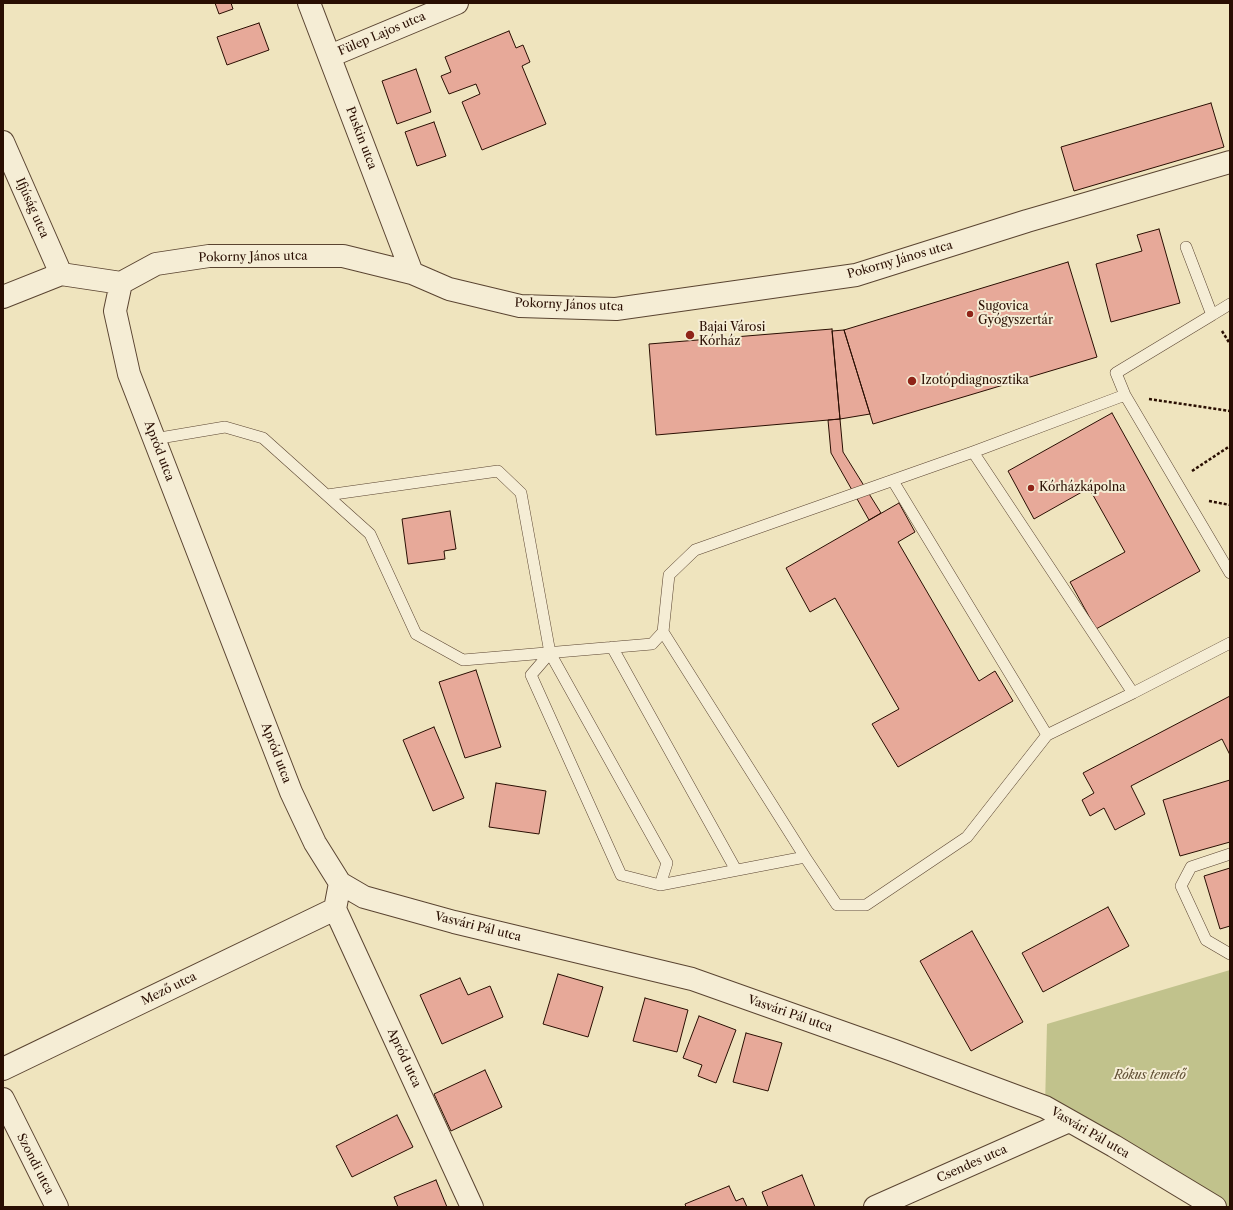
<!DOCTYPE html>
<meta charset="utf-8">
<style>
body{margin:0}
#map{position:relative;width:1233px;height:1210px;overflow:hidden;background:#efe4be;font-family:"Libre Caslon Text",serif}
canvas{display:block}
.frame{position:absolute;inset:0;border:4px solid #290e02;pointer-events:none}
</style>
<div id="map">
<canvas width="1233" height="1210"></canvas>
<div class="frame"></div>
</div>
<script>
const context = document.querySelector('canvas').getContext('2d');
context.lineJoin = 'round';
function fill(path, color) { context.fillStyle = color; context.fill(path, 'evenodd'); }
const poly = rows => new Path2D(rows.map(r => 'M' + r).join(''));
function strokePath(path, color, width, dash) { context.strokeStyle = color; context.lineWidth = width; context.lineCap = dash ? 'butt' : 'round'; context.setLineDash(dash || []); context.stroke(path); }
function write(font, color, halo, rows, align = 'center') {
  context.font = font + ' "Libre Caslon Text",serif'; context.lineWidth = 4; context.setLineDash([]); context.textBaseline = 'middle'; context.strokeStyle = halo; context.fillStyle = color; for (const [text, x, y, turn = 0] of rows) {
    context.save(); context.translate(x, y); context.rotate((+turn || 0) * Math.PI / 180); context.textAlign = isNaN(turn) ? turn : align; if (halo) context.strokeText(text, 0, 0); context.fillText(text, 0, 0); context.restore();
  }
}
fill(poly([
 [1230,970,1230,1207,1215,1207,1045,1107,1047,1024]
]), '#c1c28c');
const building = poly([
 [215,3,231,3,233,9,219,14,215,3],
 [259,23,269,50,227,65,217,37,259,23],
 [509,31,516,48,523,45,530,62,522,66,546,124,482,150,462,102,480,94,476,84,449,94,441,76,451,72,445,57,509,31],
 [416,69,431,112,397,124,382,81,416,69],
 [1211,103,1224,147,1074,191,1061,147,1211,103],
 [434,122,446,156,417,166,405,132,434,122],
 [1159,229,1180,303,1111,322,1096,264,1142,251,1137,235,1159,229],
 [1068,262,1097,357,873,424,844,330,1068,262],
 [832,329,840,419,656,435,649,344,832,329],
 [844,330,870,414,840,419,832,331,844,330],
 [1112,413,1200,571,1096,629,1070,582,1125,552,1089,488,1034,519,1008,471,1112,413],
 [840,419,843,452,881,513,869,520,831,453,828,420,840,419],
 [899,503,915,532,898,542,979,681,995,671,1013,701,898,767,872,724,899,709,835,598,810,612,786,568,899,503],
 [450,511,456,549,444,551,445,559,408,564,402,519,450,511],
 [476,670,501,747,465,758,439,682,476,670],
 [1230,696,1230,755,1222,739,1131,786,1145,814,1115,830,1104,808,1090,816,1082,800,1094,793,1083,773,1230,696],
 [434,727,464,798,433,811,403,740,434,727],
 [1230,780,1230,842,1180,856,1163,800,1230,780],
 [496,783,546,791,539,834,489,827,496,783],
 [1230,868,1230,926,1220,929,1204,876,1230,868],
 [1108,907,1129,946,1043,992,1022,953,1108,907],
 [972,931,1023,1022,971,1051,920,961,972,931],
 [558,974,603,987,588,1037,543,1024,558,974],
 [460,978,468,995,490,986,503,1017,442,1044,420,995,460,978],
 [645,998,688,1010,677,1052,633,1041,645,998],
 [699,1016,736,1030,716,1083,698,1076,702,1065,683,1058,699,1016],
 [746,1033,782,1043,768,1091,733,1082,746,1033],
 [485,1070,502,1107,451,1131,434,1094,485,1070],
 [397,1115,413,1147,352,1177,336,1146,397,1115],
 [802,1175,815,1207,768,1207,762,1192,802,1175],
 [436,1180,447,1207,398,1207,394,1197,436,1180],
 [729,1186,736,1201,743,1198,747,1207,686,1207,685,1204,729,1186]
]);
fill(building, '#e7a999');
strokePath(building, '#290e02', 1);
const service = poly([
 [1212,315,1230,304],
 [1125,395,1230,573],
 [154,439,225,427,263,438,370,534,416,634,463,660,652,644,663,632,669,575,695,550,973,452,1125,395,1116,373,1212,315,1186,247],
 [973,452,1133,693,1230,643],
 [893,481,1047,735,1133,693],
 [327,495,498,471,521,493,550,653,667,863,660,885],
 [663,632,805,857],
 [612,647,736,870],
 [550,653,531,675,621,875,660,885,805,857,837,905,866,905,967,837,1047,735],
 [1230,854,1191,867,1181,886,1206,940,1230,954]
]);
const minor = poly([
 [309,3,412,273],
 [330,56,457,3],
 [3,142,61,274],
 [121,283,115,311,129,374,291,792,315,843,340,883,335,909,472,1207],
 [3,297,61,274,121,283,156,264,209,256,343,256,412,273,449,289,520,306,616,309,856,275,1027,221,1230,162],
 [340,883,364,897,454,922,692,979,895,1051,1045,1107,1114,1146,1215,1207],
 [3,1069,335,909],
 [3,1099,57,1207],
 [875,1207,1069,1121]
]);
strokePath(service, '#5a4431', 12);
strokePath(minor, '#5a4431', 24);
strokePath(poly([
 [1222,331,1230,344],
 [1149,399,1230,411],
 [1192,471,1230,446],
 [1209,501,1230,505]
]), '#290e02', 2.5, [3, 2]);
strokePath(service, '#f5edd5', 11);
strokePath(minor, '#f5edd5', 22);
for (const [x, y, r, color] of [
 [970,314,4,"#8f2418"],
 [690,335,5,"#8f2418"],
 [912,381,5,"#8f2418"],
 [1031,488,4,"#8f2418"]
]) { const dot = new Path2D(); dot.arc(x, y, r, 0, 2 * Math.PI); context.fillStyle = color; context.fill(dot); strokePath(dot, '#f5edd5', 1.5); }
write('12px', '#290e02', '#f5edd5', [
 ["Fülep Lajos utca",382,34,-23],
 ["Puskin utca",361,138,69],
 ["Ifjúság utca",32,208,66],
 ["Pokorny János utca",253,257,-1],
 ["Pokorny János utca",900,260,-16],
 ["Pokorny János utca",569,305,2],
 ["Apród utca",159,451,69],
 ["Apród utca",276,753,69],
 ["Vasvári Pál utca",478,927,14],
 ["Mező utca",169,989,-26],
 ["Vasvári Pál utca",790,1014,19],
 ["Apród utca",404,1058,65],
 ["Vasvári Pál utca",1090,1133,30],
 ["Szondi utca",35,1164,63],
 ["Csendes utca",972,1164,-24]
]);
write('12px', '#290e02', '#f5edd5', [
 ["Sugovica",978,307],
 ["Gyógyszertár",978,321],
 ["Bajai Városi",699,328],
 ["Kórház",699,342],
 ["Izotópdiagnosztika",921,381],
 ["Kórházkápolna",1039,488]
], 'left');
write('italic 12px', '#5e4d32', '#f5edd5', [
 ["Rókus temető",1150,1076]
]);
</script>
